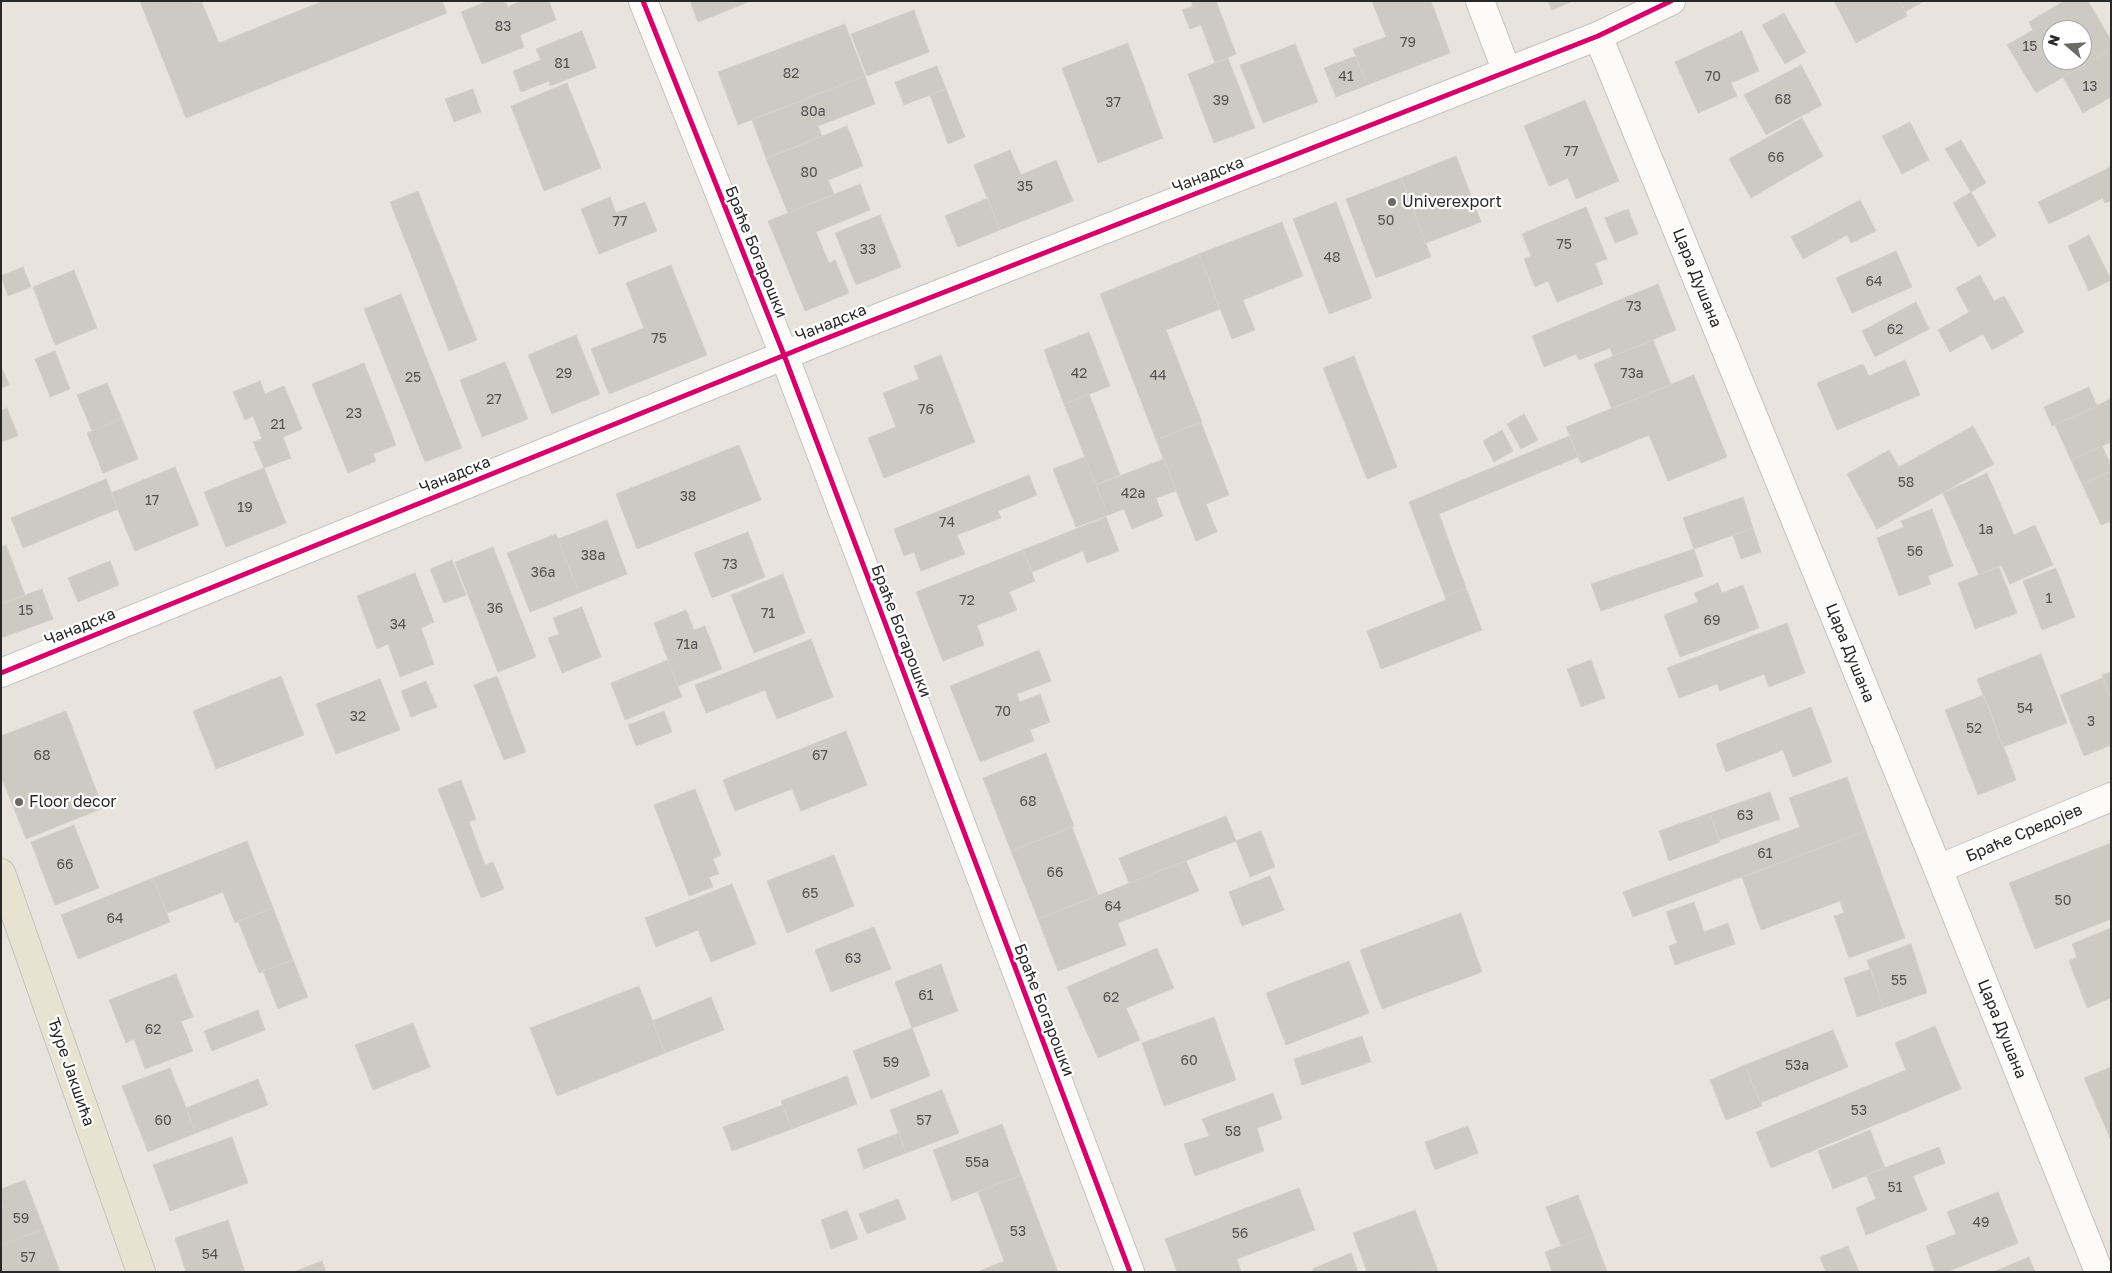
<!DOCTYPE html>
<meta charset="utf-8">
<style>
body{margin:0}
#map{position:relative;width:2112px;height:1273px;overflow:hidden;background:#e8e4dd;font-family:"Golos Text",sans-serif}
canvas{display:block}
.frame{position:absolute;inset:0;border:2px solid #282828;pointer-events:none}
.north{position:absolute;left:2042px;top:20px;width:50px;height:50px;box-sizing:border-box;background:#fff;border:1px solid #a9a9a9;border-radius:50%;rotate:289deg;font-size:14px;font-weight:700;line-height:20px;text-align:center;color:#282828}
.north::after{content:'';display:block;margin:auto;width:18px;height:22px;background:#6b6a67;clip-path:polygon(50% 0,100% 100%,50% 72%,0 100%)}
</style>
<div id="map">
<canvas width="2112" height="1273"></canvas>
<div class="frame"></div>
<div class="north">N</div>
</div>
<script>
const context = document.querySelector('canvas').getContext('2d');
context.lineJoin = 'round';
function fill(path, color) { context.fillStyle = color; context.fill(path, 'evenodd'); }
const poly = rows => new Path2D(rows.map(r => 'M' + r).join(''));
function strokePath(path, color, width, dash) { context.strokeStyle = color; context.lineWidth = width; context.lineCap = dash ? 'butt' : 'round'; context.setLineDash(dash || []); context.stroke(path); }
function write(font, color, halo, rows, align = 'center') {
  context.font = font + ' "Golos Text",sans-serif'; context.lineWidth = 4.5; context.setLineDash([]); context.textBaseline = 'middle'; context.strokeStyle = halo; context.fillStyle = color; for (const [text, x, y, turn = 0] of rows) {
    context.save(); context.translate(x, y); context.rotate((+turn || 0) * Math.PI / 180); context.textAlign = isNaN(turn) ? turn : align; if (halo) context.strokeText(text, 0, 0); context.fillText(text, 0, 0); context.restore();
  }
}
const building = poly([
 [140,1,193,1,194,3,201,1,219,43,323,1,442,1,447,13,186,118,140,1],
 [488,1,505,1,508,7,521,1,549,1,556,20,520,35,524,47,482,64,461,12,488,1],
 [690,1,751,1,698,22,690,1],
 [1191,1,1216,1,1236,54,1215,63,1201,25,1190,29,1182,10,1193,6,1191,1],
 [1372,1,1431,1,1450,53,1367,85,1353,49,1386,37,1372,1],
 [1548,1,1573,1,1552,10,1548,1],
 [1834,1,1900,1,1907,16,1856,43,1834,1],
 [1900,1,1924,1,1905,12,1900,1],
 [2064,1,2088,1,2111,40,2111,49,2036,93,2007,45,2033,30,2029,22,2064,1],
 [2052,30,2082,30,2082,60,2052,60,2052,30],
 [914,10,929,52,867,76,851,34,914,10],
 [1784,13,1806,52,1785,64,1762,25,1784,13],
 [845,24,865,76,738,125,718,72,845,24],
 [582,31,596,68,550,86,549,81,521,92,513,71,541,60,536,49,582,31],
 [1742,31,1759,71,1731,83,1737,96,1698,113,1675,62,1742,31],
 [1128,43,1163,138,1098,163,1062,68,1128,43],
 [1295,44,1318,102,1263,123,1240,65,1295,44],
 [2111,49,2111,97,2083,113,2063,77,2111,49],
 [1356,56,1367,85,1336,97,1324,68,1356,56],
 [1228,58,1255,128,1214,143,1188,74,1228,58],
 [1801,65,1822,105,1766,135,1744,95,1801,65],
 [937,66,946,89,904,105,895,82,937,66],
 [865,76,875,104,818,126,822,136,766,158,752,120,865,76],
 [567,83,601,168,544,191,511,106,567,83],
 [473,89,481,112,454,122,445,99,473,89],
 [946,89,965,137,948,144,930,95,946,89],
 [1585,100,1619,181,1576,199,1568,178,1549,186,1524,126,1585,100],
 [1802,118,1823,156,1751,198,1729,159,1802,118],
 [1910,122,1929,160,1902,174,1882,136,1910,122],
 [847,126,863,166,828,180,834,194,788,213,766,159,847,126],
 [1961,140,1986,183,1971,192,1945,149,1961,140],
 [1010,150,1021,175,1056,160,1073,201,1000,230,974,165,1010,150],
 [1456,156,1481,222,1426,243,1401,178,1456,156],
 [2111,167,2111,201,2105,203,2103,198,2049,224,2038,202,2111,167],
 [1401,178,1431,257,1376,278,1346,199,1401,178],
 [860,184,870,210,816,232,829,263,835,260,849,293,805,311,768,221,860,184],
 [418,191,477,340,449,351,390,202,418,191],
 [1971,192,1996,236,1978,247,1953,203,1971,192],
 [610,197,616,213,645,202,657,231,599,254,581,209,610,197],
 [988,198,1000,230,958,247,945,216,988,198],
 [1860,200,1876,231,1851,243,1847,235,1803,259,1791,237,1860,200],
 [1336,202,1372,298,1329,314,1293,219,1336,202],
 [1586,207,1607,259,1595,263,1603,284,1557,302,1548,281,1535,287,1524,259,1531,256,1522,234,1586,207],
 [1628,209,1638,234,1615,243,1605,218,1628,209],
 [880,215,901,267,856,285,835,233,880,215],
 [1282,222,1303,276,1243,300,1255,330,1232,339,1199,254,1282,222],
 [2089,235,2111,280,2089,291,2068,246,2089,235],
 [1896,251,1912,287,1852,313,1836,278,1896,251],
 [1199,254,1220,309,1166,330,1202,422,1156,440,1100,294,1199,254],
 [671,265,707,355,609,394,591,349,644,328,626,283,671,265],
 [23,267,31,287,8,296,1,276,23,267],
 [74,270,97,328,55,345,33,287,74,270],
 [1980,275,1994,301,2004,296,2024,332,1992,350,1983,334,1950,352,1938,330,1969,312,1956,288,1980,275],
 [1658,284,1676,330,1613,356,1610,348,1579,360,1576,354,1544,367,1532,336,1658,284],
 [401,294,462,448,425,462,364,309,401,294],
 [1916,302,1929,329,1875,357,1862,331,1916,302],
 [1089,332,1110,386,1064,404,1044,350,1089,332],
 [576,335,600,394,552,414,528,355,576,335],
 [1653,340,1671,385,1612,409,1594,364,1653,340],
 [55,351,70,389,50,397,35,359,55,351],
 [941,355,975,442,884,478,868,438,896,427,883,393,919,379,914,366,941,355],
 [1354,356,1397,467,1367,479,1323,368,1354,356],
 [1905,360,1920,395,1837,430,1817,383,1863,364,1869,376,1905,360],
 [505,362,528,419,482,437,460,380,505,362],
 [364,363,396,445,373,454,376,461,348,473,312,384,364,363],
 [1,366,9,385,1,388,1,366],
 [1694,375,1727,457,1668,481,1649,435,1581,463,1566,427,1694,375],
 [260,381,265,394,284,386,302,429,283,437,291,458,264,468,253,442,262,439,253,416,245,420,233,392,260,381],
 [107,383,122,419,92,431,77,395,107,383],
 [2089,387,2097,406,2052,426,2044,407,2089,387],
 [1089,394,1120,475,1096,485,1064,404,1089,394],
 [2111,399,2111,442,2071,460,2055,425,2111,399],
 [7,408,18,436,1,442,1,411,7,408],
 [1524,414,1538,440,1521,449,1507,424,1524,414],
 [122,419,138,459,103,473,87,433,122,419],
 [1201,422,1229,495,1206,504,1217,532,1196,541,1156,440,1201,422],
 [1973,426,1994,464,1877,529,1847,474,1889,450,1899,467,1973,426],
 [1502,430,1513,451,1494,462,1483,441,1502,430],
 [1569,436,1578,457,1439,514,1466,588,1445,597,1409,502,1569,436],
 [739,445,761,500,637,549,616,494,739,445],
 [2102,446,2111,465,2111,471,2082,484,2071,460,2102,446],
 [1085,457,1108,515,1076,527,1053,469,1085,457],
 [1164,459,1176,491,1156,498,1163,516,1132,529,1124,509,1108,515,1096,485,1164,459],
 [175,467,199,525,135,551,111,493,175,467],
 [264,468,286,523,226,547,204,492,264,468],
 [2109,472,2111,476,2111,521,2101,525,2082,484,2109,472],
 [1987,473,2014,535,2035,525,2053,565,2010,584,2001,565,1979,575,1943,493,1987,473],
 [1029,475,1037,495,998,511,1001,518,957,535,965,554,921,571,914,552,904,556,894,529,1029,475],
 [106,479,118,509,23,548,11,518,106,479],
 [1743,497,1753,528,1694,549,1683,518,1743,497],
 [1932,509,1953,566,1928,576,1931,584,1899,596,1877,538,1904,527,1901,521,1932,509],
 [1106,517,1119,551,1087,563,1083,551,1032,572,1023,550,1106,517],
 [607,520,627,574,579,593,558,539,607,520],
 [1753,528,1761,552,1741,559,1733,535,1753,528],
 [748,532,765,577,712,598,694,553,748,532],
 [556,534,579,593,530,612,507,553,556,534],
 [6,545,25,595,1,604,1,547,6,545],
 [493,547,536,657,498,672,455,562,493,547],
 [1694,549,1703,576,1601,611,1591,584,1694,549],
 [1023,550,1035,581,1009,592,1017,610,977,625,984,645,943,661,916,592,1023,550],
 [452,560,466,595,444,603,430,569,452,560],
 [110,561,119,585,78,602,68,578,110,561],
 [1999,567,2017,613,1975,629,1958,583,1999,567],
 [2056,568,2075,617,2042,630,2023,581,2056,568],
 [415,573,434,622,421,628,434,664,400,677,388,644,377,649,357,596,415,573],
 [783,574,805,633,754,653,731,595,783,574],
 [1718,583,1722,593,1743,585,1759,628,1680,657,1664,615,1698,602,1694,593,1718,583],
 [1466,588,1482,630,1381,669,1367,631,1446,600,1445,597,1466,588],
 [42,589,53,619,1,638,1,604,42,589],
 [582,607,601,657,562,673,548,638,559,634,553,618,582,607],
 [686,610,694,630,705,626,722,669,678,686,654,623,686,610],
 [1787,623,1805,673,1769,687,1764,674,1720,691,1717,684,1679,698,1667,668,1787,623],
 [811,639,833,697,777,719,765,690,706,713,695,685,811,639],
 [1039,650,1051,681,1017,694,1020,702,1040,694,1050,722,1030,730,1034,741,980,762,950,686,1039,650],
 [2041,654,2067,723,2003,747,1977,679,2041,654],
 [668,660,682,697,625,720,611,683,668,660],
 [1591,660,1605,698,1581,707,1567,669,1591,660],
 [2111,672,2111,698,2102,675,2111,672],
 [281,676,304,735,216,769,193,711,281,676],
 [497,676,526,752,504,760,474,685,497,676],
 [2103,678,2111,698,2111,745,2084,756,2060,695,2103,678],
 [380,679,400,730,336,754,316,704,380,679],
 [426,681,437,707,411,717,401,691,426,681],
 [1984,695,2016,780,1978,795,1945,710,1984,695],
 [1811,707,1832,762,1793,777,1783,750,1726,772,1716,744,1811,707],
 [66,711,103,808,26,839,1,776,1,736,66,711],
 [664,711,672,732,636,746,628,725,664,711],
 [846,731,867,785,801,811,792,789,735,811,723,780,846,731],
 [1046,753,1074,826,1011,851,983,778,1046,753],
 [1847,777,1866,831,1633,917,1623,892,1800,827,1789,798,1847,777],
 [461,780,476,819,469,822,485,865,493,862,504,889,481,898,438,789,461,780],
 [695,789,721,855,713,859,719,874,709,877,713,887,689,896,654,805,695,789],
 [1770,792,1780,819,1720,840,1710,813,1770,792],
 [1710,813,1720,842,1669,861,1659,831,1710,813],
 [1226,816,1236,841,1129,883,1119,858,1226,816],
 [74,825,99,888,55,905,31,842,74,825],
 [1072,827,1098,895,1038,919,1011,851,1072,827],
 [1261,831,1275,867,1250,877,1236,841,1261,831],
 [1866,831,1905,938,1849,958,1834,916,1844,913,1840,901,1761,930,1742,877,1866,831],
 [247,841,273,908,235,923,223,892,167,913,153,878,247,841],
 [2111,843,2111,919,2035,949,2009,883,2111,843],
 [834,855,854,906,787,933,767,881,834,855],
 [1186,861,1199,891,1118,923,1126,945,1058,971,1038,919,1186,861],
 [1270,876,1284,910,1242,926,1229,892,1270,876],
 [153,878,170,922,78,959,61,915,153,878],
 [732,884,756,944,711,962,698,930,656,947,645,918,732,884],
 [1694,902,1704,932,1728,923,1735,944,1675,965,1669,946,1677,943,1666,912,1694,902],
 [273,908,293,960,259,973,238,921,273,908],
 [1461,913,1482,972,1382,1009,1360,950,1461,913],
 [874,927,891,969,831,992,815,950,874,927],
 [2111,928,2111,998,2087,1008,2069,961,2077,957,2072,944,2111,928],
 [1911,944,1927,993,1883,1008,1867,960,1911,944],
 [1157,948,1174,988,1126,1008,1140,1040,1098,1058,1067,987,1157,948],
 [293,960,308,997,278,1009,263,971,293,960],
 [1349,961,1369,1013,1286,1045,1266,993,1349,961],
 [941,964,958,1011,912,1028,895,982,941,964],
 [1871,969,1883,1008,1857,1017,1844,978,1871,969],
 [176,974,193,1017,181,1021,193,1051,145,1069,134,1039,126,1043,109,1000,176,974],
 [639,986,665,1053,557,1096,530,1028,639,986],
 [711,997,724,1030,665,1053,652,1021,711,997],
 [258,1010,265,1030,212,1051,204,1031,258,1010],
 [1214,1017,1236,1080,1164,1106,1142,1043,1214,1017],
 [413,1023,430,1067,373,1090,355,1045,413,1023],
 [1935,1026,1961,1089,1771,1168,1756,1132,1906,1070,1895,1043,1935,1026],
 [912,1028,930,1076,871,1099,853,1051,912,1028],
 [1833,1030,1848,1067,1760,1103,1745,1065,1833,1030],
 [1362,1036,1371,1062,1302,1085,1294,1059,1362,1036],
 [1745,1065,1762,1106,1726,1120,1710,1080,1745,1065],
 [2111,1067,2111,1140,2084,1078,2111,1067],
 [170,1068,196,1133,148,1152,122,1086,170,1068],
 [847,1076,857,1104,792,1129,781,1101,847,1076],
 [258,1079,268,1105,196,1133,186,1108,258,1079],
 [942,1090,959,1133,906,1153,890,1110,942,1090],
 [1273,1093,1282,1119,1257,1128,1264,1151,1195,1176,1184,1144,1209,1136,1202,1119,1273,1093],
 [783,1105,792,1129,732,1151,723,1127,783,1105],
 [1002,1124,1021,1175,952,1201,933,1150,1002,1124],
 [1468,1126,1478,1153,1435,1170,1425,1142,1468,1126],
 [1870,1130,1885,1168,1833,1189,1818,1151,1870,1130],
 [899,1133,906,1153,864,1169,857,1149,899,1133],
 [232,1137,248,1183,170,1211,153,1165,232,1137],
 [1939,1147,1945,1163,1913,1176,1927,1210,1866,1235,1856,1208,1876,1199,1866,1175,1939,1147],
 [1021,1175,1058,1272,977,1272,1004,1261,978,1192,1021,1175],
 [25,1180,44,1229,1,1245,1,1209,3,1208,1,1189,25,1180],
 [1299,1188,1315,1230,1237,1259,1241,1272,1177,1272,1165,1239,1299,1188],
 [1998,1192,2018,1243,1947,1272,1935,1272,1926,1246,1956,1234,1947,1212,1998,1192],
 [1578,1195,1593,1234,1561,1246,1546,1207,1578,1195],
 [898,1199,906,1219,867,1234,859,1214,898,1199],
 [847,1210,858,1239,831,1249,821,1220,847,1210],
 [1415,1210,1438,1271,1367,1272,1353,1233,1415,1210],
 [228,1220,245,1272,186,1272,175,1238,228,1220],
 [44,1229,60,1272,1,1272,1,1245,44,1229],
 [1593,1234,1607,1272,1552,1272,1545,1252,1593,1234],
 [1848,1246,1859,1272,1826,1272,1820,1257,1848,1246],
 [1351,1253,1358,1272,1314,1272,1312,1269,1351,1253],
 [2029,1257,2035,1272,1993,1272,2029,1257],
 [322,1261,326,1272,293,1272,322,1261]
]);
fill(building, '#cdcac4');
strokePath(building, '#d3cfc9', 1);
const minor = poly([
 [643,1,784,355,1130,1272],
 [1480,1,1507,72],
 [1598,36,1938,869,2099,1272],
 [1,673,817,342,1598,36,1671,1],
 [1938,869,2111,797]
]);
const major = poly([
 [1,873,141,1272]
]);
strokePath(minor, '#c4c3c4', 30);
strokePath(major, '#c4c2c0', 30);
strokePath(minor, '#fcfbfa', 28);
strokePath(major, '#e8e3d0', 28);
strokePath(poly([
 [643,1,784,355,1130,1272],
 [1,673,817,342,1598,36,1671,1]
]), '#d6006c', 5);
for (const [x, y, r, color] of [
 [1392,202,5,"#6b6a67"],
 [19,802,5,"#6b6a67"]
]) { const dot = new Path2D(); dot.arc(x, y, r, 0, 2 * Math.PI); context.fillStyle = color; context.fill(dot); strokePath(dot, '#fff', 2); }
write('14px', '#535251', null, [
 ["83",503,27],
 ["79",1408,43],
 ["15",2030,47],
 ["81",562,64],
 ["82",791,74],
 ["41",1346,77],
 ["70",1713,77],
 ["13",2090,87],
 ["68",1783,100],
 ["39",1221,101],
 ["37",1113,103],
 ["80a",813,112],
 ["77",1571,152],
 ["66",1776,158],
 ["80",809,173],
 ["35",1025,187],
 ["50",1386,221],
 ["77",620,222],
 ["75",1564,245],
 ["33",868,250],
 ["48",1332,258],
 ["64",1874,282],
 ["73",1634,307],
 ["62",1895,330],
 ["75",659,339],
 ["29",564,374],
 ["42",1079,374],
 ["73a",1632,374],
 ["44",1158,376],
 ["25",413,378],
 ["27",494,400],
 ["76",926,410],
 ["23",354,414],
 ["21",278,425],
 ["58",1906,483],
 ["42a",1133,494],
 ["38",688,497],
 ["17",152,501],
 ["19",245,508],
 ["74",947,523],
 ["1a",1986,530],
 ["56",1915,552],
 ["38a",593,556],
 ["73",730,565],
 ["36a",543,573],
 ["1",2049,599],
 ["72",967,601],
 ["36",495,609],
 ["15",26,611],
 ["71",768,614],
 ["69",1712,621],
 ["34",398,625],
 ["71a",687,645],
 ["54",2025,709],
 ["70",1003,712],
 ["32",358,717],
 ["3",2091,722],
 ["52",1974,729],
 ["68",42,756],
 ["67",820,756],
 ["68",1028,802],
 ["63",1745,816],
 ["61",1765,854],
 ["66",65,865],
 ["66",1055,873],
 ["65",810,894],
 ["50",2063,901],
 ["64",1113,907],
 ["64",115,919],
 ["63",853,959],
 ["55",1899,981],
 ["61",926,996],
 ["62",1111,998],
 ["62",153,1030],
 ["60",1189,1061],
 ["59",891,1063],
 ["53a",1797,1066],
 ["53",1859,1111],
 ["60",163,1121],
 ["57",924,1121],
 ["58",1233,1132],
 ["55a",977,1163],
 ["51",1895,1188],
 ["59",21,1219],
 ["49",1981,1223],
 ["53",1018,1232],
 ["56",1240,1234],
 ["54",210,1255],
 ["57",28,1258]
]);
write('16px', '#282828', '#fff', [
 ["Чанадска",1208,175,-21],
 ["Браће Богарошки",756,252,68],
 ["Цара Душана",1697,278,68],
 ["Чанадска",831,323,-22],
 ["Чанадска",455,475,-22],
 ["Чанадска",80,627,-22],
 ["Браће Богарошки",901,631,69],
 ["Цара Душана",1850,653,68],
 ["Браће Средојев",2024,833,-23],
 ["Браће Богарошки",1044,1010,69],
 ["Цара Душана",2002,1029,68],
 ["Ђуре Јакшића",71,1072,71]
]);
write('16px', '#282828', '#fff', [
 ["Univerexport",1402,202],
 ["Floor decor",29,802]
], 'left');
</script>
